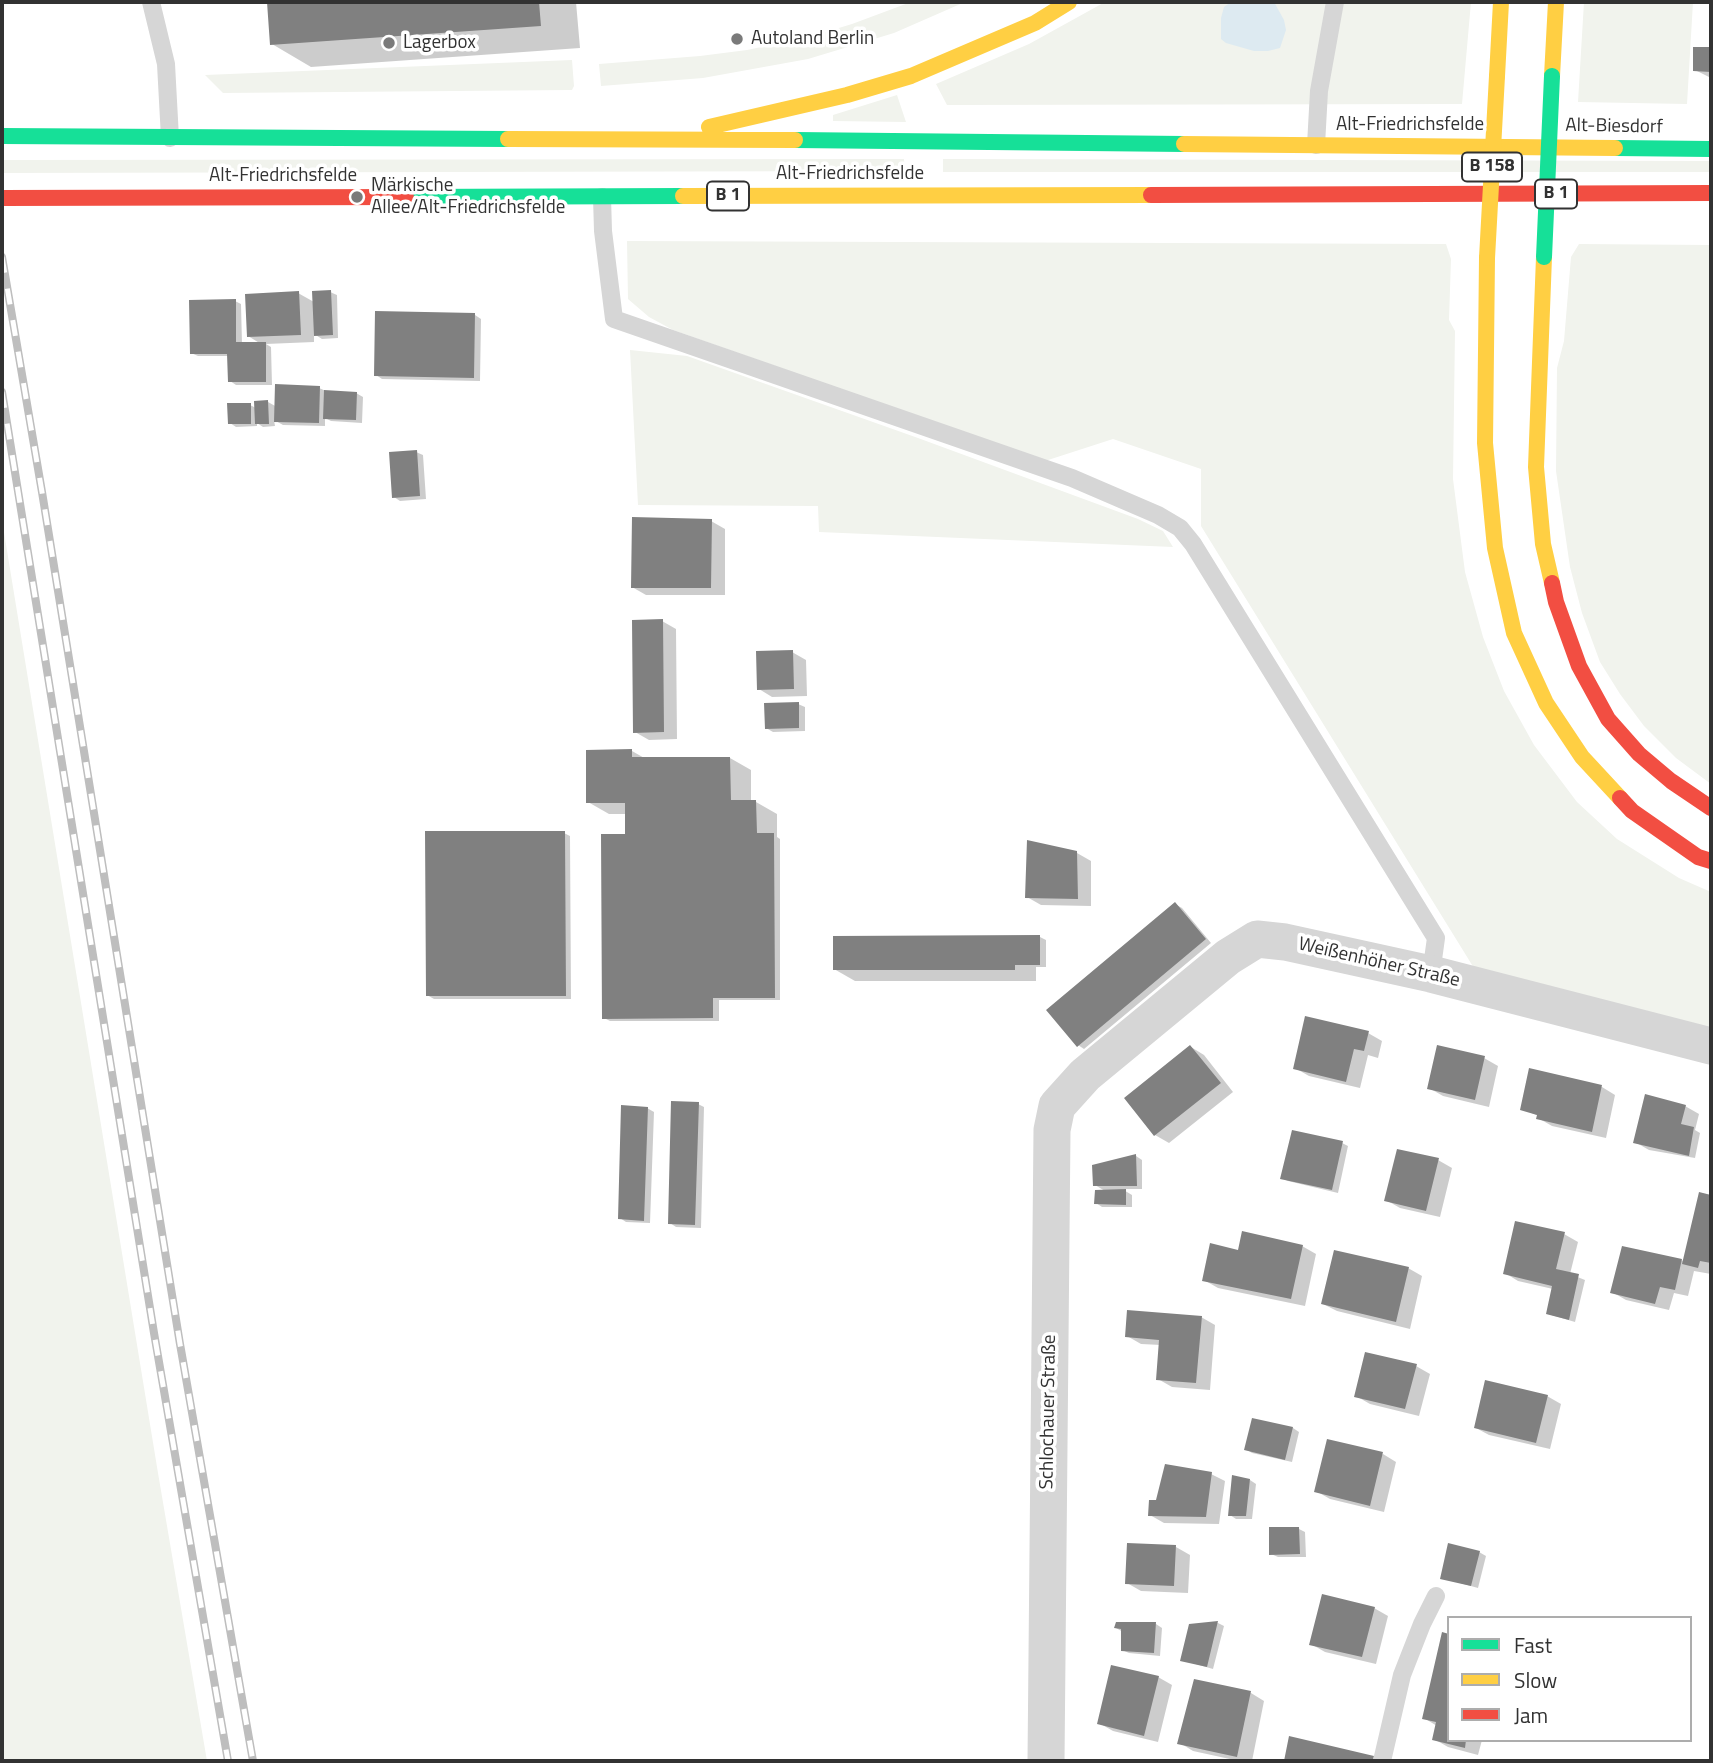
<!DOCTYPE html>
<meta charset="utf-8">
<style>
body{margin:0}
#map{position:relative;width:1713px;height:1763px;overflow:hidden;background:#fff;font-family:"Titillium Web",sans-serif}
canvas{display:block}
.frame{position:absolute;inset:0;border:4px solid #323232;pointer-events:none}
.legend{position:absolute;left:1447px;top:1616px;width:245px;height:126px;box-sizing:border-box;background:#fff;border:2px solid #adadad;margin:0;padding:9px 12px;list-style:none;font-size:21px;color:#323232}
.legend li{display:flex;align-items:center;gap:14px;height:35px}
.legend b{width:35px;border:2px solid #adadad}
</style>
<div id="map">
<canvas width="1713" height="1763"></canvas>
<div class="frame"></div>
<ul class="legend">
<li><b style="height:9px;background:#16e098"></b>Fast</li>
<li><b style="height:9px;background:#ffcf43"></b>Slow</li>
<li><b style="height:9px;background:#f24e42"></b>Jam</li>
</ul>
</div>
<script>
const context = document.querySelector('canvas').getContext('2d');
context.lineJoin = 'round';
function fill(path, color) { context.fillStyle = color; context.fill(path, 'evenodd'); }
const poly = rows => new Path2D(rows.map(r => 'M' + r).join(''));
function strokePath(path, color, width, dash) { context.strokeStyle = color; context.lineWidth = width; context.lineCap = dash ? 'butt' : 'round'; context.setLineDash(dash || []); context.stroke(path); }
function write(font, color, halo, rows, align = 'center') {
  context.font = font + ' "Titillium Web",sans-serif'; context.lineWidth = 7; context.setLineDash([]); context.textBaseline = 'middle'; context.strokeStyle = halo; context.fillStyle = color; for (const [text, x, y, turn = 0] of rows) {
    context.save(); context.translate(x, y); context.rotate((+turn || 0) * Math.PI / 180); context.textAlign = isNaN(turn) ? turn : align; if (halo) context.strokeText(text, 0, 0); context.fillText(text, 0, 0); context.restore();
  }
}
fill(poly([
 [911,2,965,2,894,33,808,59,703,78,601,86,599,64,700,56,747,50,809,37,852,24],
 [1105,2,1471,2,1462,104,947,105,936,84,1029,44],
 [1584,2,1693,2,1687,104,1578,102],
 [572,60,574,86,572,90,223,93,205,75],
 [897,95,906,122,833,121,833,115],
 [904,159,905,171,2,173,2,160],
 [943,159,1711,161,1711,172,943,172],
 [627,241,1446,244,1451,259,1449,320,1455,331,1453,479,1465,572,1483,637,1504,691,1534,745,1577,802,1617,839,1679,878,1711,892,1711,1029,1477,973,1201,526,1201,469,1113,439,1045,461,673,330,649,317,628,299],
 [1579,244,1711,245,1711,784,1676,758,1644,726,1620,694,1600,662,1582,613,1570,567,1556,471,1557,368,1564,341,1571,257],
 [630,350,687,356,918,438,1138,519,1163,531,1173,547,819,532,818,506,638,505],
 [2,520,158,1473,207,1761,2,1761]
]), '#f1f3ed');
fill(poly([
 [1231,2,1274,2,1284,20,1286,30,1280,48,1268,51,1254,51,1226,43,1221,39,1221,18,1224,7]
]), '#ddeaf1');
fill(poly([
 [269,2,576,2,580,48,311,67,272,44],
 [1695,49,1711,49,1711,78,1695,70],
 [330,292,337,295,338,338,322,339,314,334,314,342,266,344,271,347,272,385,236,385,230,381,229,356,198,356,191,353,235,301,241,304,242,344,261,344,248,336,298,293,314,302],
 [475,315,481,319,480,381,382,379,376,375],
 [319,388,326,391,356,393,363,397,362,423,331,421,325,418,325,426,283,425,274,420,275,426,263,427,257,423,257,426,236,427,230,423,250,405,256,408,268,402,277,407],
 [416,452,423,455,426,499,400,501,394,497],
 [711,521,725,529,725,595,646,595,632,587],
 [662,621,676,629,677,739,649,740,635,732],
 [792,652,806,660,807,696,772,697,759,689],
 [798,704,805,707,805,731,773,732,766,728],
 [632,751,646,759,730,758,751,770,751,802,756,802,777,814,777,837,780,839,780,1000,719,1000,719,1021,610,1021,604,1018,627,836,627,814,609,814,588,802],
 [564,833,570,836,571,999,434,999,427,995],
 [1077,853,1091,861,1091,906,1041,905,1027,897],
 [1175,904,1182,908,1211,943,1084,1049,1078,1045],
 [1040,937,1046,940,1046,967,1036,967,1036,981,855,981,834,969],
 [1368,1033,1382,1041,1378,1058,1368,1055,1360,1088,1309,1076,1295,1068],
 [1191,1047,1204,1055,1233,1092,1169,1143,1155,1135,1126,1098],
 [1484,1058,1498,1066,1489,1107,1443,1096,1429,1088],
 [1530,1070,1602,1087,1615,1095,1606,1138,1552,1126,1538,1118,1539,1116,1522,1109],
 [698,1104,704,1107,701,1228,676,1227,670,1223],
 [1685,1106,1699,1114,1695,1130,1700,1133,1695,1158,1649,1150,1635,1142],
 [647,1108,654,1112,650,1223,626,1222,620,1218],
 [1342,1143,1348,1146,1338,1193,1288,1181,1282,1178],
 [1136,1156,1142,1160,1142,1189,1122,1189,1132,1195,1132,1207,1102,1207,1096,1203,1105,1191,1095,1185],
 [1438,1160,1452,1168,1440,1217,1400,1208,1386,1200],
 [1700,1194,1711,1196,1711,1274,1694,1271,1688,1296,1674,1293,1669,1310,1626,1300,1612,1292,1624,1248,1684,1261],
 [1564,1234,1578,1242,1570,1274,1585,1280,1575,1322,1548,1314,1553,1289,1518,1281,1505,1273],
 [1302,1246,1316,1254,1305,1306,1218,1288,1204,1280,1239,1252],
 [1408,1268,1422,1276,1410,1329,1337,1311,1323,1304],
 [1201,1317,1215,1325,1210,1390,1172,1387,1158,1379,1161,1345,1141,1344,1127,1336],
 [1416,1366,1430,1374,1419,1416,1370,1404,1356,1396],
 [1547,1396,1561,1404,1550,1449,1489,1435,1476,1428],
 [1253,1420,1293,1428,1299,1432,1292,1462,1252,1453,1246,1449],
 [1383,1454,1396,1462,1384,1512,1330,1499,1316,1491],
 [1211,1474,1225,1481,1219,1524,1164,1523,1150,1515,1158,1502],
 [1250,1480,1256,1484,1252,1519,1236,1519,1230,1515],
 [1299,1529,1305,1532,1306,1557,1278,1557,1271,1554],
 [1176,1547,1190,1555,1188,1593,1141,1591,1127,1583],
 [1479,1552,1486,1556,1478,1588,1442,1578],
 [1374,1608,1388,1616,1376,1664,1325,1652,1311,1644],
 [1218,1623,1224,1626,1213,1669,1182,1660,1190,1625],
 [1156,1624,1162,1628,1160,1656,1129,1653,1122,1650,1123,1632,1116,1628],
 [1449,1636,1449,1740,1482,1740,1478,1755,1448,1747,1434,1739,1437,1726,1424,1718],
 [1158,1677,1172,1685,1158,1742,1113,1731,1099,1723],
 [1195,1681,1251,1693,1264,1701,1252,1761,1239,1761,1193,1751,1180,1743]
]), '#0003');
fill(poly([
 [267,2,539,2,541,26,270,45],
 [1693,47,1711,47,1711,72,1693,71],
 [331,290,333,335,314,336,312,291],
 [299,291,301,335,247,337,245,294],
 [236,299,236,342,266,342,266,382,228,382,227,354,190,354,189,300],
 [375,311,475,313,474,378,374,376],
 [275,384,320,386,319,423,274,422],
 [324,390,357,392,356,420,323,419],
 [268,400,269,424,255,424,254,401],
 [227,403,251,403,251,424,228,424],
 [417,450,420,496,392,498,389,452],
 [632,517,712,519,711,588,631,588],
 [663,619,664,732,633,733,632,620],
 [793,650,794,689,757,690,756,651],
 [799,702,799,728,765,729,764,703],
 [632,749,632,757,730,757,731,800,756,800,757,833,774,833,775,998,713,998,713,1018,602,1019,601,834,625,834,625,803,586,803,586,750],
 [425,831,565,831,566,996,426,996],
 [1027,840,1077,851,1078,899,1025,898],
 [1175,902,1206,939,1077,1047,1046,1010],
 [1040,935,1040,965,1015,965,1015,970,833,970,833,936],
 [1305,1016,1369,1031,1364,1051,1354,1049,1346,1082,1293,1069],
 [1190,1045,1221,1083,1154,1136,1124,1098],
 [1437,1045,1485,1056,1475,1100,1427,1089],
 [1529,1068,1602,1085,1592,1132,1536,1119,1537,1115,1520,1110],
 [1645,1094,1686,1105,1681,1124,1694,1127,1689,1156,1633,1143],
 [671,1101,699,1102,695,1225,668,1224],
 [621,1105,648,1107,644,1221,618,1219],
 [1292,1130,1343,1141,1332,1190,1280,1179],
 [1397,1149,1439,1158,1426,1211,1384,1201],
 [1136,1154,1137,1186,1093,1186,1092,1165],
 [1126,1189,1126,1205,1094,1204,1095,1190],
 [1699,1192,1711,1195,1711,1263,1700,1261,1698,1268,1682,1264],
 [1515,1221,1565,1232,1556,1269,1579,1274,1569,1320,1546,1314,1552,1286,1503,1274],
 [1242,1231,1303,1245,1291,1299,1202,1281,1210,1243,1238,1250],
 [1622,1246,1682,1259,1675,1290,1660,1287,1655,1304,1610,1293],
 [1334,1250,1409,1267,1396,1322,1321,1304],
 [1127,1310,1202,1316,1196,1383,1156,1380,1159,1340,1125,1337],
 [1365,1352,1417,1364,1405,1409,1354,1397],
 [1485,1380,1548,1395,1536,1443,1474,1428],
 [1252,1418,1293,1427,1285,1460,1244,1450],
 [1327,1439,1383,1452,1370,1506,1314,1492],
 [1165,1464,1212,1472,1206,1517,1148,1516,1149,1500,1156,1500],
 [1232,1475,1250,1479,1246,1516,1228,1516],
 [1269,1527,1299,1527,1300,1554,1269,1555],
 [1127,1543,1176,1545,1174,1586,1125,1584],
 [1448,1543,1480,1551,1471,1586,1440,1579],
 [1322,1594,1375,1607,1362,1657,1309,1645],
 [1218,1621,1207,1667,1180,1661,1189,1624],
 [1116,1622,1156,1622,1154,1653,1121,1651,1121,1629,1114,1628],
 [1442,1632,1449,1634,1449,1740,1466,1740,1465,1748,1432,1740,1436,1722,1422,1719],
 [1111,1665,1159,1676,1144,1736,1097,1724],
 [1194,1679,1251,1691,1237,1757,1177,1744],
 [1289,1736,1374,1756,1373,1761,1284,1761]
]), '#808080');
strokePath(poly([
 [151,2,166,64,170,138],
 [1316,145,1319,91,1335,2],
 [602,197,603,231,614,319,1072,478,1158,515,1180,528,1193,544,1436,938,1431,974],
 [1382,1761,1402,1675,1422,1624,1436,1596]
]), '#d6d6d6', 18);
strokePath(poly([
 [1046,1761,1052,1130,1057,1106,1085,1075,1228,957,1257,939,1285,942,1431,974,1711,1046]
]), '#d6d6d6', 37);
strokePath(poly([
 [2,136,508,139],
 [795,140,1184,144],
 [1615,148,1711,149],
 [406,197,683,196]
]), '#16e098', 16);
strokePath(poly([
 [1497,76,1501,2],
 [1552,76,1556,2],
 [709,127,847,95,911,76,1035,23,1069,2],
 [508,139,795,140],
 [1184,144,1615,148],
 [683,196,1151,195],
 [1544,257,1536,467,1543,544,1552,583],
 [1487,258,1485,443,1495,548,1514,633,1546,703,1582,757,1620,798]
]), '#ffcf43', 16);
strokePath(poly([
 [1151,195,1711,193],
 [2,198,406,197],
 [1552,583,1556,602,1579,666,1608,719,1639,754,1671,781,1711,808],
 [1620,798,1632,811,1698,857,1711,861]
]), '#f24e42', 16);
const rail = poly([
 [2,257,42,492,180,1344,253,1761],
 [2,392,154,1333,228,1761]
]);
strokePath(rail, '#bebebe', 8);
strokePath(rail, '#fff', 5, [16]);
strokePath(poly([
 [1544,257,1552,76]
]), '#16e098', 16);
strokePath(poly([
 [1487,258,1497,76]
]), '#ffcf43', 16);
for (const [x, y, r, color] of [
 [737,39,7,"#7a7a7a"],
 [389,43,7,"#7a7a7a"],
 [357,197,7,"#7a7a7a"]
]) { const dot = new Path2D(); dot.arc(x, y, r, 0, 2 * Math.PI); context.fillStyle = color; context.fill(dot); strokePath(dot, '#fff', 2.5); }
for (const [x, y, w] of [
 [1492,167,60],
 [1556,194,42],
 [728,196,42]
]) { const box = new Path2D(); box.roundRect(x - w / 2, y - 14.5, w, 29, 5); context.fillStyle = '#fff'; context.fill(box); strokePath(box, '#323232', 2); }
write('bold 18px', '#323232', null, [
 ["B 158",1492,167],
 ["B 1",1556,194],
 ["B 1",728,196]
]);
write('19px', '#323232', '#fff', [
 ["Autoland Berlin",751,39],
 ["Lagerbox",403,43],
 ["Märkische",371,186],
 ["Allee/Alt-Friedrichsfelde",371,208]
], 'left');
write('19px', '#323232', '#fff', [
 ["Alt-Friedrichsfelde",1410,125],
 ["Alt-Biesdorf",1614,127,1],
 ["Alt-Friedrichsfelde",850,174],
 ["Alt-Friedrichsfelde",283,176],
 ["Weißenhöher Straße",1379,963,13],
 ["Schlochauer Straße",1049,1412,-89]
]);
</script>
